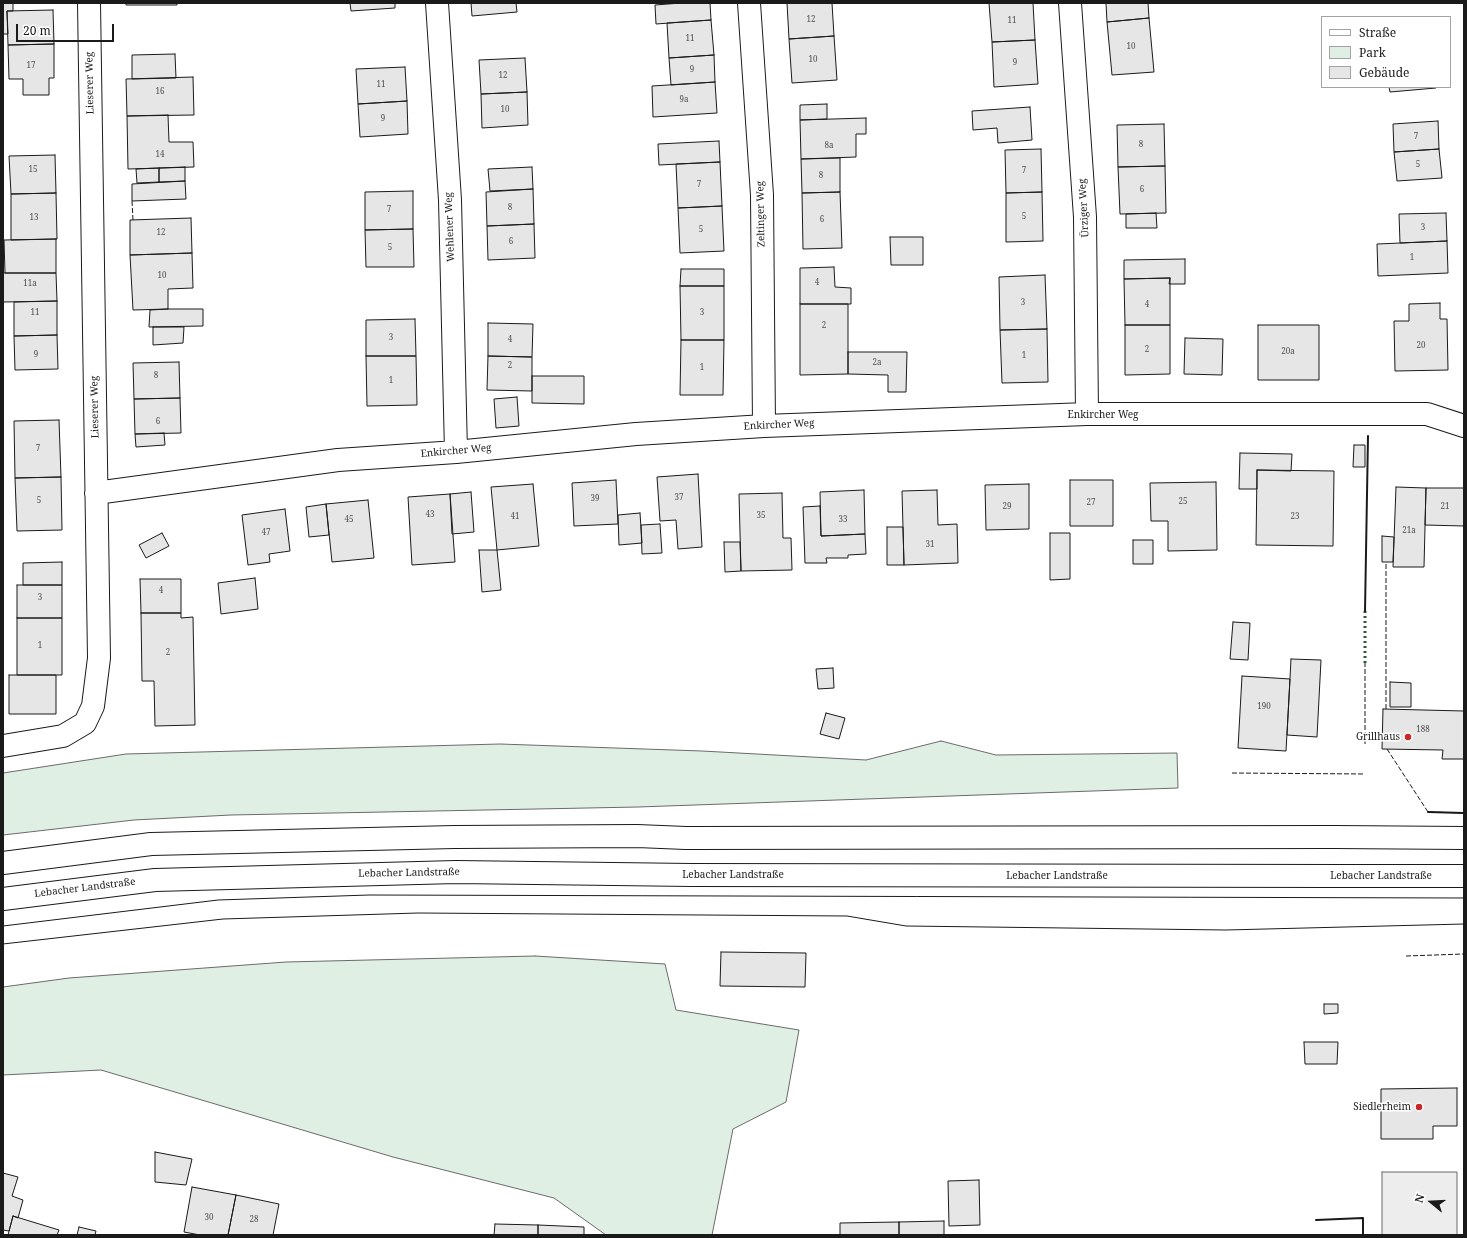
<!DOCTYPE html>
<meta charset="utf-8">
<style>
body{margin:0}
#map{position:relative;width:1467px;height:1238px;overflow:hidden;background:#fff;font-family:"Noto Serif",serif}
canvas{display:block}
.frame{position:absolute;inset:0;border:4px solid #1a1a1a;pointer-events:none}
.legend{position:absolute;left:1321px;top:16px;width:130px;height:72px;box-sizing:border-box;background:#fff;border:1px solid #a3a3a3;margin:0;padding:5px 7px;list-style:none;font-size:12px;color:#1a1a1a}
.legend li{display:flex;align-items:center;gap:8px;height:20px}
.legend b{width:20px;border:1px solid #a3a3a3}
.north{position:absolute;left:1411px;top:1182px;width:40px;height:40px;-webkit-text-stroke:3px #fff;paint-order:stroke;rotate:288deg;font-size:11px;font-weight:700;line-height:16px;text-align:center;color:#1a1a1a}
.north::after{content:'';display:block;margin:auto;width:14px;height:18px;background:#1a1a1a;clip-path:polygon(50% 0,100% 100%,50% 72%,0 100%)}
.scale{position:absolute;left:16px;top:24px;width:98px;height:18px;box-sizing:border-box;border:2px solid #1a1a1a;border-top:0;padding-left:5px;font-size:12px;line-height:14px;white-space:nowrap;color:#1a1a1a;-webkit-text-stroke:3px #fff;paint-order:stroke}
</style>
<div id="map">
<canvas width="1467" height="1238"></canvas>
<div class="frame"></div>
<ul class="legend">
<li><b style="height:5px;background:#fff"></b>Straße</li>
<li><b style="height:11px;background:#e0efe3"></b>Park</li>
<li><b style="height:11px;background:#e6e6e6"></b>Gebäude</li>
</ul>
<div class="north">N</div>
<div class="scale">20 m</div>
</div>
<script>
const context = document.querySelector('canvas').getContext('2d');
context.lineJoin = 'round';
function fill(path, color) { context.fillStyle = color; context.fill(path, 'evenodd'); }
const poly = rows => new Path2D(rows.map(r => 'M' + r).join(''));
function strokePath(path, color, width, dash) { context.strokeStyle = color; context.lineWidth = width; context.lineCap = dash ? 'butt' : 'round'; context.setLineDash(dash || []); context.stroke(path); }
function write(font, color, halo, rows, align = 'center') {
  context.font = font + ' "Noto Serif",serif'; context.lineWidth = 3; context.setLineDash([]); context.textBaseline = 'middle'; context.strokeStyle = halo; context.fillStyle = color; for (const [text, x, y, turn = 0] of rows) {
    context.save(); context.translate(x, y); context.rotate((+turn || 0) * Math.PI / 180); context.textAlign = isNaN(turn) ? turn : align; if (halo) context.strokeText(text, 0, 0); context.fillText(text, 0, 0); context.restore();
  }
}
const green = poly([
 [941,741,996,755,1177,753,1178,788,638,807,231,815,134,820,3,835,3,773,126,754,500,744,702,751,866,760,941,741],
 [535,956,665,964,676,1010,799,1030,786,1102,733,1129,712,1235,606,1235,554,1198,393,1157,101,1070,3,1075,3,987,69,978,286,962,535,956]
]);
fill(green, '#e0efe3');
strokePath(green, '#6a6a6a', 1);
const parking = poly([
 [1382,1172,1457,1172,1457,1235,1382,1235,1382,1172]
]);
fill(parking, '#ededed');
strokePath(parking, '#6a6a6a', 1);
const building = poly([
 [3,3,13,3,13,11,7,11,8,34,3,34,3,3],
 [126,3,177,3,177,5,126,5,126,3],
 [350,3,395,3,395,8,351,11,350,3],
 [471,3,516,3,517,12,472,16,471,3],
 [681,3,710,3,711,20,656,24,655,5,681,3],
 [787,3,832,3,834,36,789,39,787,3],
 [989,3,1033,3,1035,40,992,42,989,3],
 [1106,3,1148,3,1149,18,1107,22,1106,3],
 [53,10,54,44,8,45,7,11,53,10],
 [1149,18,1154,72,1112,75,1107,22,1149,18],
 [711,20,714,55,669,58,667,23,711,20],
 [834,36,837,80,792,83,789,39,834,36],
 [1035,40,1038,84,994,87,992,42,1035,40],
 [54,44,54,78,49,78,49,95,23,95,23,79,9,79,8,45,54,44],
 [175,54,176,78,132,79,132,55,175,54],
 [714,55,715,82,671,85,669,58,714,55],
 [525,58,527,92,481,94,479,60,525,58],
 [405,67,407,101,358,104,356,69,405,67],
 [193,77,194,115,127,116,126,79,193,77],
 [715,82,717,113,653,117,652,86,715,82],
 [1389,87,1436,87,1436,88,1390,92,1389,87],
 [527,92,528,125,482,128,481,94,527,92],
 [407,101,408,134,360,137,358,104,407,101],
 [827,104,827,119,800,120,800,105,827,104],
 [1030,107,1032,140,998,143,997,128,973,130,972,111,1030,107],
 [168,115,169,142,193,142,194,167,128,169,127,116,168,115],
 [866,118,866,134,856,134,856,157,801,159,800,120,866,118],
 [1438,121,1439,149,1394,152,1393,124,1438,121],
 [1164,124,1165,166,1118,167,1117,125,1164,124],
 [719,141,720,162,659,165,658,144,719,141],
 [1041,149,1042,192,1006,193,1005,150,1041,149],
 [1439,149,1442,178,1397,181,1394,152,1439,149],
 [55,155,56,193,11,194,9,156,55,155],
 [840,158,840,192,802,193,801,159,840,158],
 [720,162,722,206,678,208,676,164,720,162],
 [1165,166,1166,213,1120,214,1118,167,1165,166],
 [185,167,185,181,159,182,159,168,185,167],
 [532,167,533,189,490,191,488,169,532,167],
 [159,168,159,182,137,183,136,169,159,168],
 [185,181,186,199,132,201,132,184,185,181],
 [533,189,534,224,487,226,486,192,533,189],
 [413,191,413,229,365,230,365,192,413,191],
 [840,192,842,248,803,249,802,193,840,192],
 [1042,192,1043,241,1006,242,1006,193,1042,192],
 [56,193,57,239,11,240,11,194,56,193],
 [722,206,724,251,680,253,678,208,722,206],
 [1156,213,1157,228,1126,228,1126,214,1156,213],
 [1446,213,1447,241,1400,243,1399,214,1446,213],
 [191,218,192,253,130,255,130,220,191,218],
 [534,224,535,258,488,260,487,226,534,224],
 [413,229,414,267,366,267,365,230,413,229],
 [890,237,923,237,923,265,891,265,890,237],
 [56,239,56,273,5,273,4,240,56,239],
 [1447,241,1448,273,1378,276,1377,244,1447,241],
 [192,253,193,288,168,289,168,309,133,310,130,255,192,253],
 [1185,259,1185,284,1169,284,1170,278,1124,279,1124,260,1185,259],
 [834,267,835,287,851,288,851,304,800,304,800,268,834,267],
 [681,269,724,269,724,286,680,286,681,269],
 [3,273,56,273,57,301,3,302,3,273],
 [1045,275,1047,329,1000,330,999,277,1045,275],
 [1170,278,1170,325,1125,325,1124,279,1170,278],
 [680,286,724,286,724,340,681,340,680,286],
 [57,301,57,335,14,336,14,302,57,301],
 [1440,303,1440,319,1447,319,1448,370,1395,371,1394,321,1409,321,1409,304,1440,303],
 [800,304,848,304,848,374,800,375,800,304],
 [168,309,203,309,203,326,149,327,150,310,168,309],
 [415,319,416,356,366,356,366,320,415,319],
 [488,323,533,324,532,357,488,356,488,323],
 [1125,325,1170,325,1170,374,1125,375,1125,325],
 [1258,325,1319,325,1319,380,1258,380,1258,325],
 [153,327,184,327,183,343,153,345,153,327],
 [1047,329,1048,382,1002,383,1000,330,1047,329],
 [57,335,58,369,15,370,14,336,57,335],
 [1185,338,1223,339,1222,375,1184,374,1185,338],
 [681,340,724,340,723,395,680,395,681,340],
 [848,352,907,352,906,392,888,392,888,375,848,374,848,352],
 [366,356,416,356,417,405,367,406,366,356],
 [488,356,532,357,532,391,487,390,488,356],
 [179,362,180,398,134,399,133,363,179,362],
 [532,376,584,376,584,404,532,403,532,376],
 [517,397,519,426,496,428,494,399,517,397],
 [180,398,181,433,135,434,134,399,180,398],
 [59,420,61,477,15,478,14,421,59,420],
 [164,433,165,445,136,447,135,434,164,433],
 [1354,445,1365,445,1365,467,1353,467,1354,445],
 [1240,453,1292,454,1291,471,1257,470,1257,489,1239,489,1240,453],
 [1257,470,1334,471,1333,546,1256,545,1257,470],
 [698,474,702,547,678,549,676,520,660,521,657,477,698,474],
 [61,477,62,530,17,531,15,478,61,477],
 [616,480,618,524,574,526,572,483,616,480],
 [1070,480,1113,480,1113,526,1070,526,1070,480],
 [1216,482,1217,550,1168,551,1168,521,1151,521,1150,483,1216,482],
 [533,484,539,546,497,550,491,487,533,484],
 [1029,484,1029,529,986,530,985,485,1029,484],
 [1396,487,1426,488,1424,567,1393,567,1396,487],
 [1426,488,1464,488,1464,526,1425,525,1426,488],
 [864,490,865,534,821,536,820,492,864,490],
 [937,490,938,525,957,524,958,563,904,565,902,491,937,490],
 [471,492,474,532,452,534,450,494,471,492],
 [782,493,783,538,791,538,792,570,741,571,739,494,782,493],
 [450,494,455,562,412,565,408,497,450,494],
 [368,500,374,558,332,562,326,504,368,500],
 [326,504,329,535,309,537,306,507,326,504],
 [820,506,821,536,865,534,866,554,848,555,848,558,826,558,827,563,805,563,803,507,820,506],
 [285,509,290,551,269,554,270,562,248,565,242,515,285,509],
 [640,513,642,543,619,545,618,515,640,513],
 [660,524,662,553,642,554,641,525,660,524],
 [887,527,903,527,904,565,887,565,887,527],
 [162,533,169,546,146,558,139,545,162,533],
 [1050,533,1070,533,1070,579,1050,580,1050,533],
 [1382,536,1394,537,1393,562,1382,562,1382,536],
 [1133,540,1153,540,1153,564,1133,564,1133,540],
 [724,542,740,542,741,571,725,572,724,542],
 [479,550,497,550,501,590,482,592,479,550],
 [62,562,62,585,23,585,23,563,62,562],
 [255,578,258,609,221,614,218,583,255,578],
 [140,579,181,579,181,613,141,613,140,579],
 [17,585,62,585,62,618,17,618,17,585],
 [141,613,181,613,181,618,193,617,195,725,155,726,154,681,142,681,141,613],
 [17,618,62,618,62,675,17,675,17,618],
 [1233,622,1250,623,1248,660,1230,659,1233,622],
 [1291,659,1321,660,1317,737,1287,735,1291,659],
 [833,668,834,688,818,689,816,669,833,668],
 [9,675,56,675,56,714,9,714,9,675],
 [1242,676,1290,679,1286,751,1238,748,1242,676],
 [1390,682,1411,683,1411,707,1390,707,1390,682],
 [1383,709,1464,711,1464,759,1442,759,1443,750,1382,749,1383,709],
 [826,713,845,718,839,739,820,734,826,713],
 [721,952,806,953,805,987,720,986,721,952],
 [1324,1004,1338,1004,1338,1013,1324,1014,1324,1004],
 [1304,1042,1338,1042,1337,1064,1305,1064,1304,1042],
 [1457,1088,1457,1126,1433,1126,1433,1139,1381,1139,1381,1089,1457,1088],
 [155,1152,192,1159,186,1185,155,1182,155,1152],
 [3,1173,18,1177,12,1196,23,1200,18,1218,13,1216,9,1231,3,1230,3,1173],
 [979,1180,980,1225,949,1226,948,1181,979,1180],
 [192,1187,236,1195,228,1235,200,1235,184,1232,192,1187],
 [236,1195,279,1204,273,1235,228,1235,236,1195],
 [13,1216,59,1230,57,1235,8,1235,13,1216],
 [944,1221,944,1235,899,1235,899,1222,944,1221],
 [899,1222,899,1235,840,1235,840,1223,899,1222],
 [495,1224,538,1225,538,1235,494,1235,495,1224],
 [538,1225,584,1227,584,1235,538,1235,538,1225],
 [79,1227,96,1231,95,1235,77,1235,79,1227]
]);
fill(building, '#e6e6e6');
strokePath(building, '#1a1a1a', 1);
const street = poly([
 [437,3,450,200,456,452],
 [749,3,762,195,764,426],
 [1070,3,1085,217,1087,414],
 [96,493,338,460,456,452,636,434,764,426,1087,414,1427,414,1464,426],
 [3,746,63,736,85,723,93,706,99,658,89,3]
]);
const primary = poly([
 [1334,837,1464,838],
 [1339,876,1464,876]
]);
const highway = poly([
 [3,863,151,844,455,837,637,836,686,838,1334,837],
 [3,899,155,880,456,872,692,875,1339,876]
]);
strokePath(street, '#1a1a1a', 24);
strokePath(primary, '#1a1a1a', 24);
strokePath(highway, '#1a1a1a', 24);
strokePath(street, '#fff', 22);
strokePath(primary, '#fff', 22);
strokePath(highway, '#fff', 22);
strokePath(poly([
 [3,926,218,900,369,895,1464,898],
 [3,944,223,919,418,913,847,916,906,926,1226,930,1464,924]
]), '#1a1a1a', 1);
strokePath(poly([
 [1365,663,1365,611]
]), '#2b5a34', 3, [2, 3]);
strokePath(poly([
 [132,201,133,220],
 [1386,709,1386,562],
 [1365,744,1365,663],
 [1387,749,1428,812,1464,813],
 [1232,773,1365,774],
 [1406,956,1464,954]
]), '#1a1a1a', 1, [5, 2]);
strokePath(poly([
 [1365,611,1368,436],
 [1428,812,1464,813],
 [1316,1220,1363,1218,1363,1235]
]), '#1a1a1a', 2);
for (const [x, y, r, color] of [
 [1408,737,4,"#c62828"],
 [1419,1107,4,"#c62828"]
]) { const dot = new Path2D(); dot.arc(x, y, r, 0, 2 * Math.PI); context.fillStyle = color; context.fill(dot); strokePath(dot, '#fff', 1.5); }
write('8px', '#4d4d4d', null, [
 ["12",811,20],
 ["11",1012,21],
 ["11",690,39],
 ["10",1131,47],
 ["10",813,60],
 ["9",1015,63],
 ["17",31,66],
 ["9",692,70],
 ["12",503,76],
 ["11",381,85],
 ["16",160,92],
 ["9a",684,100],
 ["10",505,110],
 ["9",383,119],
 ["7",1416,137],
 ["8",1141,145],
 ["8a",829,146],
 ["14",160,155],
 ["5",1418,165],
 ["15",33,170],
 ["7",1024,171],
 ["8",821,176],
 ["7",699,185],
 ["6",1142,190],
 ["8",510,208],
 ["7",389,210],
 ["5",1024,217],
 ["13",34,218],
 ["6",822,220],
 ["3",1423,228],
 ["5",701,230],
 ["12",161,233],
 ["6",511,242],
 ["5",390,248],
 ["1",1412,258],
 ["10",162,276],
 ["4",817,283],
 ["11a",30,284],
 ["3",1023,303],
 ["4",1147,305],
 ["11",35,313],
 ["3",702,313],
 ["2",824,326],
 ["3",391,338],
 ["4",510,340],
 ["20",1421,346],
 ["2",1147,350],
 ["20a",1288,352],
 ["9",36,355],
 ["1",1024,356],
 ["2a",877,363],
 ["2",510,366],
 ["1",702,368],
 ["8",156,376],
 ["1",391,381],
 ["6",158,422],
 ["7",38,449],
 ["37",679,498],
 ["39",595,499],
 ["5",39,501],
 ["25",1183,502],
 ["27",1091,503],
 ["29",1007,507],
 ["21",1445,507],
 ["43",430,515],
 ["35",761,516],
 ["41",515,517],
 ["23",1295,517],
 ["45",349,520],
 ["33",843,520],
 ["21a",1409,531],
 ["47",266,533],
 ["31",930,545],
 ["4",161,591],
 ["3",40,598],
 ["1",40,646],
 ["2",168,653],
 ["190",1264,707],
 ["188",1423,730],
 ["30",209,1218],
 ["28",254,1220]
]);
write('10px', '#1a1a1a', '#fff', [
 ["Lieserer Weg",90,83,-91],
 ["Ürziger Weg",1084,208,-93],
 ["Zeltinger Weg",761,214,-91],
 ["Wehlener Weg",450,227,-92],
 ["Lieserer Weg",95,407,-91],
 ["Enkircher Weg",1103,415],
 ["Enkircher Weg",779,425,-3],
 ["Enkircher Weg",456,451,-5],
 ["Lebacher Landstraße",409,873,-1],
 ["Lebacher Landstraße",733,875],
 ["Lebacher Landstraße",1057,876],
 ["Lebacher Landstraße",1381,876],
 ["Lebacher Landstraße",85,888,-7]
]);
write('10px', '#1a1a1a', '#fff', [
 ["Grillhaus",1400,737],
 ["Siedlerheim",1411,1107]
], 'right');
</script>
